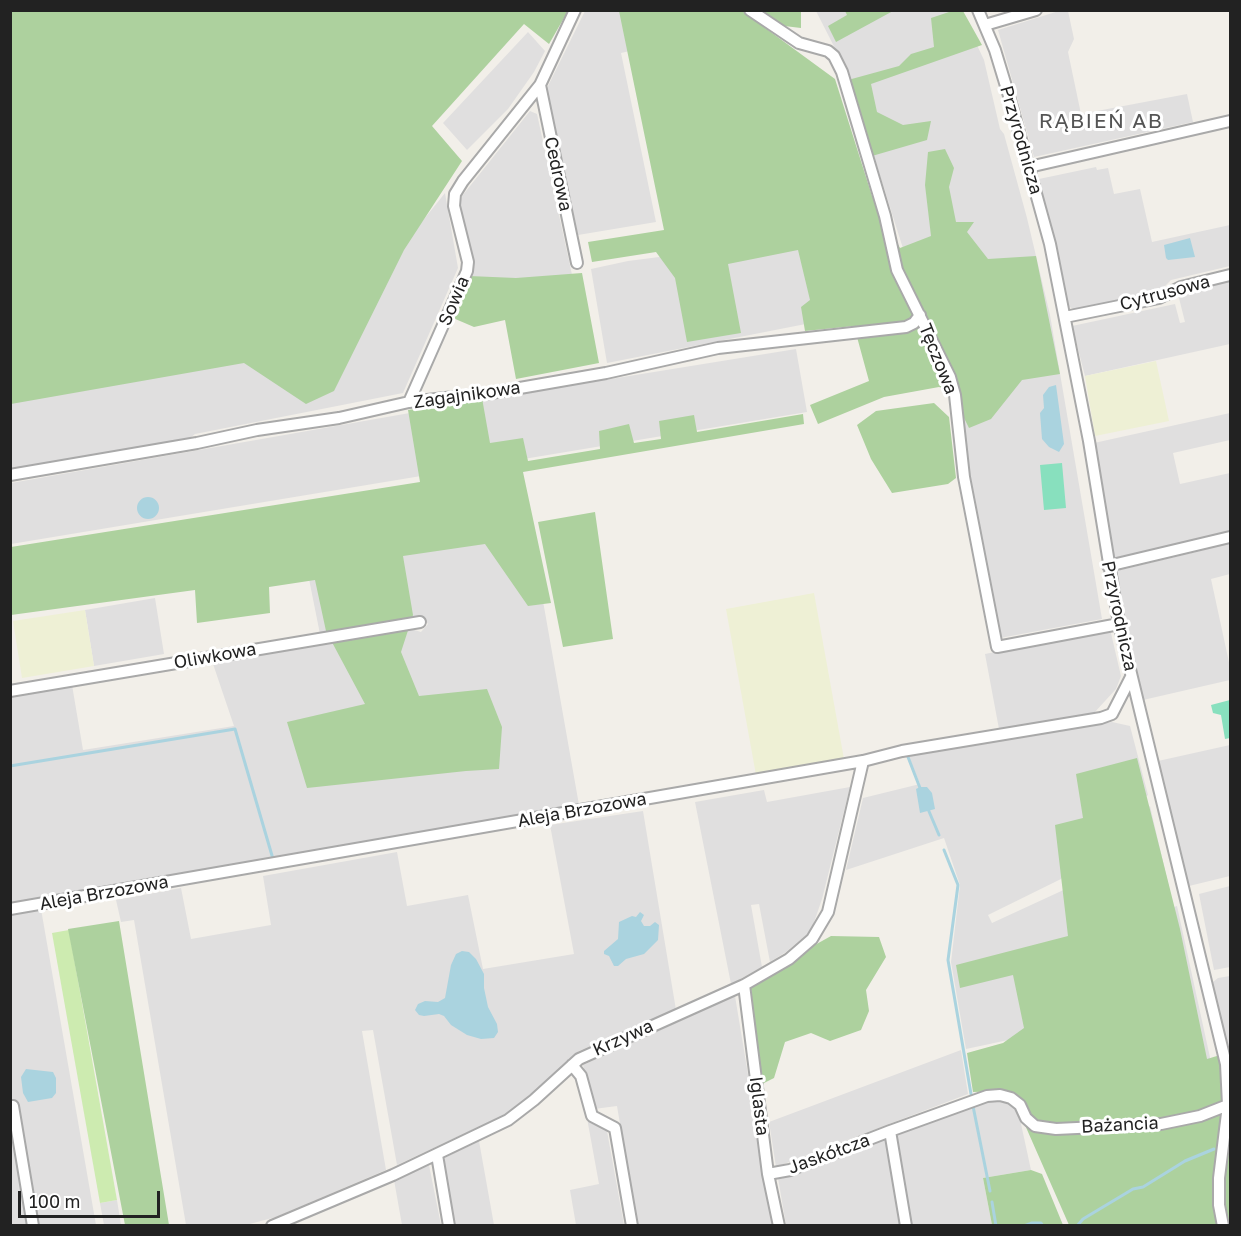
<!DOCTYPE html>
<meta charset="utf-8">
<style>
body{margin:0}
#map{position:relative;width:1241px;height:1236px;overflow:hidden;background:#f2efe9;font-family:"Golos Text",sans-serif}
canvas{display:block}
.frame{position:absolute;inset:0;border:12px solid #222;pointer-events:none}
.scale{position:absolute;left:18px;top:1191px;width:142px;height:27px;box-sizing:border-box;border:3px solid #222;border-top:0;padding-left:8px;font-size:18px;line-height:21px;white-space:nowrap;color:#222;-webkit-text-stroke:4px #fff;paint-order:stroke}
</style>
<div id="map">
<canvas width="1241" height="1236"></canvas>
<div class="frame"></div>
<div class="scale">100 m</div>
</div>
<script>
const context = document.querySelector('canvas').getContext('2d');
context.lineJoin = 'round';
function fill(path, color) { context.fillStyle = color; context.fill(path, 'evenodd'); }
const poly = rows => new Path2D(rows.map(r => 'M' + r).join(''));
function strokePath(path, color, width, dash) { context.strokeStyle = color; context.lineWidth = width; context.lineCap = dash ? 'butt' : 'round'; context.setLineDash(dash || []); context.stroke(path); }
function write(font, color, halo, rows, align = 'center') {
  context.font = font + ' "Golos Text",sans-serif'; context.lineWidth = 6; context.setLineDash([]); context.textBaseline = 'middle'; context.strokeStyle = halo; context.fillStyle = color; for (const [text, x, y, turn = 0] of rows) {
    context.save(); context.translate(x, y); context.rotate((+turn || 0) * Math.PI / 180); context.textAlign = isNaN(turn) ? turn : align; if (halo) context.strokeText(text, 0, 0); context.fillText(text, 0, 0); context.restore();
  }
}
fill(poly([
 [1062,10,1068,11,1074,39,1068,52,1081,114,1187,94,1193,122,1034,157,998,30],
 [585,11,735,11,751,23,621,53,656,222,578,235,547,88],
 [816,11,961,11,984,60,1000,129,1004,134,1027,218,1050,315,1102,619,1000,638,990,584,972,506,964,435,918,296,848,74],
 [528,32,545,51,534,72,508,109,467,150,443,123],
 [530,111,537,114,576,293,457,314,474,269,460,203,462,196],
 [1096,167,1097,170,1108,168,1114,194,1140,189,1152,242,1230,225,1230,266,1171,280,1161,290,1075,310,1068,306,1060,263,1039,179],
 [11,169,396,254,445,193,458,268,403,393,195,434,186,441,11,471],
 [800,239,821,321,607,363,591,269,628,261],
 [1230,281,1230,344,1085,376,1072,326,1175,304,1180,323,1185,322,1178,294,1186,290],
 [796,349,807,412,11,544,11,483,518,394],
 [1230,413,1230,440,1173,453,1180,484,1230,473,1230,533,1113,558,1094,443],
 [531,533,579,805,11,903,11,695,72,685,83,750,234,726,212,661,405,627,421,632,428,624,421,615,413,620,320,634,307,569],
 [1230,537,1230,574,1211,579,1230,667,1230,680,1143,700,1121,610,1116,571,1204,550,1203,543],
 [155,598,164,654,94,666,85,610],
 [1110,629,1121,676,1116,689,1094,713,999,729,985,654],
 [1112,722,1130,726,1148,795,1087,844,1061,879,988,915,992,923,1070,887,1094,852,1150,806,1171,896,1091,937,1177,906,1216,1085,1013,1039,966,1049,951,962,960,885,944,838,846,870,863,798,920,784,908,755],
 [1230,745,1230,876,1189,886,1158,761],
 [850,787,822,899,811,931,786,952,770,962,759,904,751,905,762,967,731,984,695,802,764,790,767,802],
 [643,811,676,1010,579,1051,519,1108,397,1165,373,1030,362,1031,386,1170,276,1217,246,1225,186,1225,134,920,121,922,116,900,181,888,191,939,271,925,263,876,397,852,407,906,468,895,483,969,574,954,550,825],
 [1230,886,1230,967,1214,970,1199,894],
 [41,909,96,1225,37,1225,11,1103,11,915],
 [1230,976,1230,1052,1226,1047,1213,982,1218,978],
 [735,996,773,1225,637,1225,617,1106,594,1109,583,1065],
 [961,1050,968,1094,776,1167,769,1122],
 [994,1099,1008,1102,1018,1110,1031,1170,983,1178,992,1225,910,1225,894,1135,979,1103],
 [587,1118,607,1131,624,1225,576,1225,570,1190,599,1184],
 [11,1120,29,1225,11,1225],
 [886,1139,900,1225,786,1225,778,1178],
 [479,1141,494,1225,454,1225,444,1158],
 [429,1165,441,1225,402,1225,394,1180],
 [117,1200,121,1225,104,1225,100,1203]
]), '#e0dfdf');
fill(poly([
 [1156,361,1169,421,1095,436,1085,376],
 [814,593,844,759,756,775,726,609],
 [85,610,94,666,22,678,13,621]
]), '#eef0d5');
fill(poly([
 [69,930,117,1200,100,1203,52,933]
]), '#cdebb0');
fill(poly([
 [11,10,568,10,568,11,549,44,524,24,432,126,462,161,404,250,334,391,306,404,244,363,11,404],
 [619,11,742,11,835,79,872,196,900,248,931,236,925,185,928,152,945,149,954,168,949,187,956,222,974,222,967,232,988,259,1036,256,1060,374,1022,380,991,419,969,428,950,390,939,387,884,397,818,424,810,405,869,381,854,326,805,331,801,307,810,300,798,250,728,264,741,333,687,342,675,278,656,252,592,262,588,242,664,230],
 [756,11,803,11,801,12,801,28,776,25],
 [845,11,893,10,893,11,836,42,828,26,847,15],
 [952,11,963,11,982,45,871,84,877,112,903,125,931,121,927,140,872,156,848,80,899,66,911,54,934,47,931,18],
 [582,273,599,363,516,379,505,320,474,327,453,318,469,276,516,278],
 [482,398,490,443,523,438,528,461,600,449,599,431,629,424,634,443,661,439,659,421,694,415,697,432,803,414,804,424,523,472,551,603,528,606,485,544,403,556,413,615,401,652,419,696,487,689,502,727,499,769,466,771,307,788,287,722,365,704,326,631,315,580,269,587,270,613,197,623,195,590,11,615,11,547,420,482,408,410],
 [934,403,949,417,956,478,948,484,892,493,871,459,857,425,876,411],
 [595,512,613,639,563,647,538,522],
 [1137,758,1180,929,1207,1059,1230,1052,1230,1225,1069,1225,1010,1091,973,1092,967,1053,1003,1043,1024,1028,1013,975,960,988,956,965,1068,936,1055,825,1083,818,1076,774],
 [119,921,169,1225,125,1225,68,929],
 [831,936,879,937,886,957,866,990,869,1011,861,1030,830,1041,811,1033,785,1042,774,1078,762,1084,750,981],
 [1031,1170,1042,1174,1063,1225,992,1225,983,1178]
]), '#add19e');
fill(poly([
 [1062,463,1066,508,1044,510,1040,465],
 [1230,700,1230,738,1225,739,1221,715,1213,713,1211,705]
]), '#88e0be');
fill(poly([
 [1190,238,1195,257,1168,260,1166,258,1164,245],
 [1056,385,1064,444,1059,452,1049,447,1042,439,1040,413,1044,408,1043,395,1049,387],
 '137 508a11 11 0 1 1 22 0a11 11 0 1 1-22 0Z',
 [920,787,927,787,932,793,935,809,920,813,916,789],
 [640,912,644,915,641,921,644,926,650,926,655,922,659,925,658,940,644,954,626,959,618,966,614,966,609,956,604,954,604,951,618,939,619,922,632,916,636,917],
 [462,951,469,952,476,959,484,974,484,988,488,1007,497,1024,498,1032,494,1038,481,1039,467,1035,451,1025,444,1016,439,1014,424,1016,419,1015,415,1010,418,1004,425,1001,438,1002,445,998,451,965,456,954],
 [26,1069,53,1072,56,1078,56,1093,52,1098,28,1102,23,1093,21,1077]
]), '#aad3df');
strokePath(poly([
 [908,757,920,788],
 [10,766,235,729,273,859],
 [928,809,939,835],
 [944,850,958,885,948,960,971,1094],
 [973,1106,990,1191],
 [992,1202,996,1226],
 [1024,1226,1032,1223,1041,1223,1043,1226],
 [1077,1226,1083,1219,1133,1189,1143,1187,1185,1161,1214,1149]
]), '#aad3df', 3);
const minor = poly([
 [750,10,799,43,828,51,834,56,842,72,885,216,897,270,950,377,955,395,964,477,997,647,1119,624],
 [978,10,995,50,1009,96,1050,244,1089,441,1119,624,1226,1064,1228,1105,1219,1178,1219,1205,1223,1226],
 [985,25,1036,10],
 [540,85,577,263],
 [1029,167,1230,121],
 [1065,317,1159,298,1181,287,1230,275],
 [409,402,467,271,468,262,454,206,455,194,463,181,540,85,575,10],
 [10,475,197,443,257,430,339,418,409,402,491,393,606,373,718,348,906,327,914,323,920,315],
 [1108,566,1230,537],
 [10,691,420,622],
 [10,909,863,761,902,751,1101,718,1112,714,1131,677],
 [744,985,768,1174,779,1226],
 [572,1065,581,1076,592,1116,615,1128,632,1226],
 [13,1106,33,1226],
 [890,1131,906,1226],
 [437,1155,449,1226],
 [768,1174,790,1170,890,1131,987,1096,1000,1095,1011,1098,1020,1105,1026,1118,1035,1126,1056,1129,1161,1124,1200,1116,1228,1105],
 [272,1226,393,1175,508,1120,534,1100,579,1059,744,985,789,959,812,939,828,912,863,761]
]);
strokePath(minor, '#a9a9a9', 14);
strokePath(minor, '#fff', 10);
write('18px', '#222', '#fff', [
 ["Przyrodnicza",1021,140,74],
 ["Cedrowa",558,174,78],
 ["Cytrusowa",1165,293,-15],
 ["Sowia",454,301,-67],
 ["Tęczowa",938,359,68],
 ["Zagajnikowa",467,395,-8],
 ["Przyrodnicza",1119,616,78],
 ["Oliwkowa",215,656,-10],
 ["Aleja Brzozowa",582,810,-10],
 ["Aleja Brzozowa",104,893,-10],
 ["Krzywa",623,1038,-24],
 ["Iglasta",759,1106,83],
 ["Bażancia",1120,1125,-3],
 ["Jaskółcza",829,1154,-20]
]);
context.letterSpacing = '1.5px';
write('21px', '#555', '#fff', [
 ["RĄBIEŃ AB",1101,121]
]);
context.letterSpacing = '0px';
</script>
